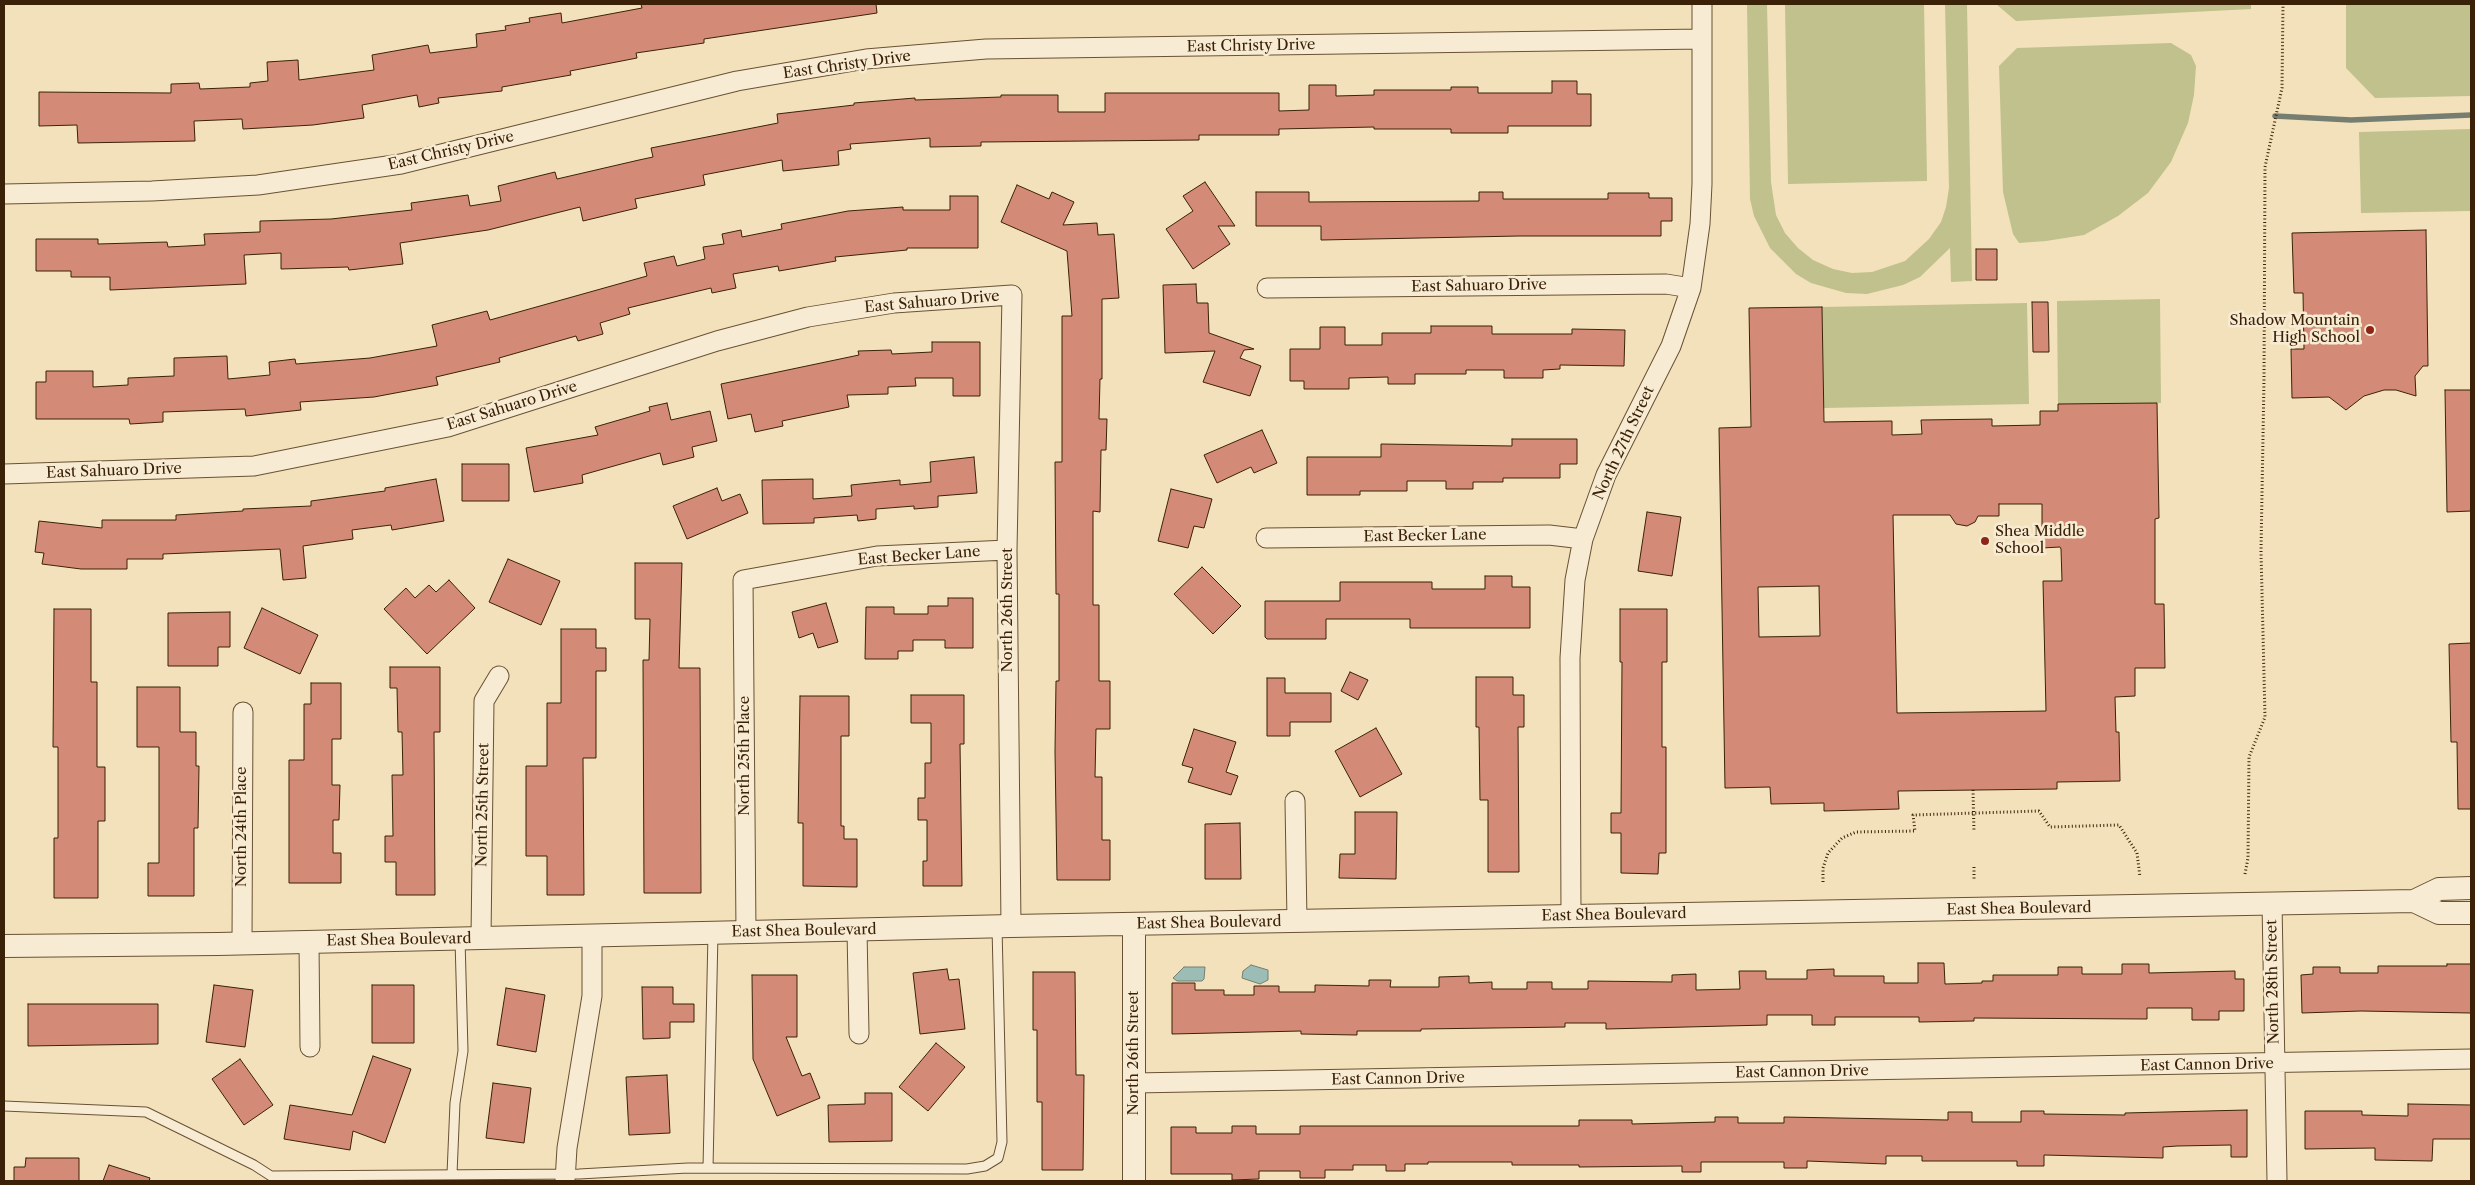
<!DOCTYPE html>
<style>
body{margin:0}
#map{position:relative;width:2475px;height:1185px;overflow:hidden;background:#f3e1bb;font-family:"Libre Caslon Text",serif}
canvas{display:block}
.frame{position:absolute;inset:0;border:5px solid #3b2107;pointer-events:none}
</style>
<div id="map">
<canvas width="2475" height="1185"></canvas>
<div class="frame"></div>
</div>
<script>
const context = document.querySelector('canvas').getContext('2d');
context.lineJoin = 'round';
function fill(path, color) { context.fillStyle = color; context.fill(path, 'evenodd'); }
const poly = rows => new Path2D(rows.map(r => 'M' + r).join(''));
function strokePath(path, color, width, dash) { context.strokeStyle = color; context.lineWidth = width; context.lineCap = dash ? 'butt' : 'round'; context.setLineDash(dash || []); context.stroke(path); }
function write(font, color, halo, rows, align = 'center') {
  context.font = font + ' "Libre Caslon Text",serif'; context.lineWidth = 5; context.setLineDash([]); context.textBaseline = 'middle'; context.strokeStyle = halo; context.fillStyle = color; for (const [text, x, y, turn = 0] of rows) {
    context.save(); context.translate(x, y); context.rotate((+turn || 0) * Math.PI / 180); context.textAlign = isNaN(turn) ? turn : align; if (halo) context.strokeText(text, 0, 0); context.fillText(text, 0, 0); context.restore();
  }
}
fill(poly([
 [1747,4,1767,4,1771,182,1776,215,1785,233,1798,248,1813,260,1833,269,1852,273,1872,272,1905,261,1929,239,1941,222,1946,207,1949,188,1945,4,1967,4,1972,281,1951,282,1950,248,1920,277,1903,285,1867,294,1846,293,1811,283,1796,274,1770,248,1754,216,1750,199],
 [1785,4,1924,4,1927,181,1788,184],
 [1996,4,2251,4,2251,9,2016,21],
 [2346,4,2471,4,2471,96,2375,98,2346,68],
 [2171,43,2191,55,2196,66,2194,95,2188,123,2181,139,2171,162,2148,193,2118,216,2084,235,2046,241,2019,243,2013,234,2003,192,1999,66,2017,48],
 [2471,129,2471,211,2361,213,2359,132],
 [2160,299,2161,403,2058,404,2057,301],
 [2027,303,2029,404,1824,408,1822,307]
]), '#c0c18d');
const water = poly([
 [1251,965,1268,970,1268,980,1260,984,1242,978,1243,971,1251,965],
 [1184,967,1205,967,1204,979,1202,981,1177,981,1173,978,1184,967]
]);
fill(water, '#9cbcb6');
strokePath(water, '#757e70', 1);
strokePath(poly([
 [2275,116,2351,120,2471,115]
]), '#757e70', 5.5);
const building = poly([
 [641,4,876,4,877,13,704,39,704,43,636,53,637,58,570,71,571,75,502,87,502,91,438,98,439,103,419,107,417,95,362,105,364,118,313,125,243,129,242,119,194,121,195,141,78,143,77,125,39,126,39,92,171,93,171,84,199,83,200,89,250,87,250,83,268,81,267,62,298,60,299,80,374,70,372,55,428,45,430,53,477,47,476,34,506,30,505,26,530,22,529,18,561,13,562,23,642,8,641,4],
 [1552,81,1577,81,1577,94,1591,94,1591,126,1508,126,1508,133,1451,133,1451,129,1374,129,1374,127,1279,129,1279,135,1199,135,1199,140,981,142,981,146,930,147,930,138,850,144,851,149,838,151,839,165,783,171,782,160,703,175,705,185,635,199,637,208,583,221,580,207,488,230,400,243,403,264,349,270,348,267,281,269,281,253,244,255,246,284,110,290,110,277,71,277,71,271,36,271,36,239,98,239,98,244,167,242,168,247,205,245,204,234,260,232,260,221,331,219,412,210,411,203,468,195,470,206,501,201,498,186,555,172,557,179,639,160,653,157,651,148,778,123,777,114,854,105,854,103,915,98,915,100,1001,97,1001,95,1058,95,1058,112,1105,112,1105,93,1279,93,1279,111,1309,110,1309,85,1336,85,1336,96,1374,95,1374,90,1451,90,1451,87,1478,87,1478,93,1552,93,1552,81],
 [1205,182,1235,226,1218,226,1230,244,1193,269,1166,229,1193,211,1183,196,1205,182],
 [1017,185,1049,199,1052,192,1074,202,1063,225,1097,223,1098,235,1114,234,1119,298,1102,299,1102,379,1100,379,1099,419,1107,419,1106,450,1101,450,1100,512,1093,511,1093,605,1099,605,1099,681,1110,681,1110,729,1096,729,1095,777,1102,777,1102,840,1110,840,1110,880,1057,880,1055,751,1056,681,1059,681,1059,594,1056,594,1055,462,1062,462,1062,316,1072,316,1067,251,1001,222,1017,185],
 [1256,192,1309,192,1309,202,1479,201,1479,192,1503,192,1503,199,1608,199,1608,193,1649,193,1649,198,1672,198,1672,221,1661,221,1661,236,1519,236,1321,240,1321,226,1256,226,1256,192],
 [950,196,978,196,978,248,907,248,907,250,835,257,836,261,779,271,778,266,733,274,736,288,712,293,711,288,628,308,630,314,600,323,603,334,578,341,576,336,499,358,500,362,436,377,438,385,374,397,300,402,301,410,246,416,245,409,163,412,163,422,130,424,129,419,36,419,36,382,46,382,46,371,93,371,93,387,128,385,128,378,174,376,174,358,227,356,228,379,270,375,269,362,295,359,296,364,370,358,437,346,432,325,487,311,490,320,647,276,644,263,674,256,677,266,705,259,703,247,724,244,722,234,741,230,742,237,782,229,781,224,848,211,903,207,903,210,950,210,950,196],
 [2426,230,2428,366,2423,366,2415,376,2416,396,2396,390,2384,390,2364,396,2346,410,2329,397,2292,398,2291,349,2304,349,2303,293,2294,293,2292,233,2426,230],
 [1976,249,1997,249,1997,280,1976,280,1976,249],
 [1196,284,1197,303,1208,303,1209,333,1254,349,1244,350,1240,358,1261,366,1250,396,1203,382,1215,351,1165,353,1163,285,1196,284],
 [2032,302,2048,302,2049,352,2033,352,2032,302],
 [1822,307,1824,422,1892,421,1892,435,1922,434,1921,420,1992,419,1992,426,2040,425,2040,411,2058,411,2058,404,2157,403,2159,518,2155,519,2155,604,2164,604,2165,668,2135,668,2135,696,2115,697,2116,732,2119,732,2120,781,2057,782,2057,789,1898,791,1899,809,1824,811,1824,803,1771,804,1770,787,1725,788,1719,428,1751,427,1749,308,1822,307],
 [1999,504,2042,504,2042,548,2060,547,2061,549,2062,581,2043,581,2046,711,1897,713,1893,515,1950,515,1956,524,1967,526,1975,522,1978,516,1999,516,1999,504],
 [1819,586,1820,636,1759,637,1758,587,1819,586],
 [1431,326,1492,326,1492,334,1572,334,1572,329,1625,330,1624,366,1560,365,1560,369,1543,370,1543,378,1504,378,1504,370,1466,370,1466,374,1415,374,1415,384,1388,384,1388,377,1349,378,1349,389,1304,389,1304,381,1290,381,1290,349,1320,349,1320,327,1345,327,1345,345,1382,345,1382,333,1431,333,1431,326],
 [932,342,980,342,980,396,953,396,953,378,915,378,916,386,888,387,888,394,847,395,849,407,782,421,783,426,755,432,751,414,728,419,721,384,859,355,858,351,891,350,892,354,932,352,932,342],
 [2445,390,2471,390,2471,511,2447,512,2445,390],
 [667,403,671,420,710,411,717,441,692,447,694,457,663,465,660,453,582,475,583,483,534,492,526,448,598,435,595,427,650,411,649,407,667,403],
 [1262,430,1277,463,1254,473,1251,467,1217,483,1204,455,1262,430],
 [1512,439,1577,439,1577,464,1560,464,1560,478,1503,478,1503,482,1473,482,1473,489,1446,489,1446,481,1407,481,1407,491,1360,491,1360,495,1307,495,1307,457,1381,457,1381,444,1512,446,1512,439],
 [974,457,977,493,938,496,938,507,914,509,914,506,876,509,876,519,858,521,857,515,814,518,814,523,763,524,762,480,813,479,813,499,852,496,851,485,900,480,900,485,931,482,930,462,974,457],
 [462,464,509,464,509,501,462,501,462,464],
 [436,479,444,521,392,530,391,525,352,530,353,539,303,546,306,578,283,580,280,549,163,554,163,559,127,559,127,569,81,569,42,564,44,553,35,552,39,521,102,528,102,520,176,520,176,515,243,511,243,509,311,506,311,501,385,491,385,488,436,479],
 [717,488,722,501,740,494,748,513,687,539,673,506,717,488],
 [1171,489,1212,499,1204,528,1194,526,1188,548,1158,541,1171,489],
 [1647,512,1681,517,1672,576,1638,571,1647,512],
 [508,559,560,581,541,625,489,602,508,559],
 [635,563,682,563,679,668,700,668,701,893,644,893,643,660,649,660,650,619,635,619,635,563],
 [1202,567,1241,606,1213,634,1174,594,1202,567],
 [1485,576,1512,576,1512,587,1530,587,1530,628,1410,628,1410,619,1326,619,1326,639,1267,639,1265,637,1265,601,1340,601,1340,582,1432,582,1432,589,1485,589,1485,576],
 [449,580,475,608,427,654,384,609,406,588,415,598,429,585,436,592,449,580],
 [948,598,973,598,973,648,945,648,945,640,913,640,913,651,898,651,898,659,865,659,866,607,894,607,894,614,928,614,928,606,948,606,948,598],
 [826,603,838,642,818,648,813,633,799,638,792,612,826,603],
 [262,608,318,635,300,674,244,648,262,608],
 [54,609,91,609,91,682,97,682,97,767,105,767,105,821,98,821,98,898,54,898,54,838,58,838,58,747,53,747,54,609],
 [1620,609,1667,609,1667,662,1662,662,1662,747,1666,747,1666,853,1659,853,1658,874,1621,873,1621,833,1611,833,1611,813,1621,813,1622,662,1620,662,1620,609],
 [230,612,230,647,218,647,218,666,168,666,168,613,230,612],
 [561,629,596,629,596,648,606,648,606,671,596,671,596,758,583,758,584,895,547,895,547,856,526,856,526,766,547,766,547,703,561,703,561,629],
 [2471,643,2471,809,2458,809,2457,742,2451,742,2449,644,2471,643],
 [390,667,440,667,440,732,434,732,435,895,396,895,396,862,385,862,385,836,393,836,392,775,403,775,402,732,398,732,397,688,390,688,390,667],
 [1350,672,1368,680,1358,700,1341,691,1350,672],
 [1476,677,1513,677,1513,695,1524,695,1524,727,1518,727,1519,872,1488,872,1488,800,1480,800,1479,727,1476,727,1476,677],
 [1267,678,1285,678,1285,693,1331,693,1331,722,1290,722,1290,736,1267,736,1267,678],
 [311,683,341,683,341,739,332,739,332,785,340,785,339,820,333,820,333,853,341,853,341,883,289,883,289,760,304,760,304,704,311,704,311,683],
 [137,687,180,687,180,732,196,732,196,766,199,766,198,828,194,828,194,896,148,896,148,863,159,863,159,747,137,747,137,687],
 [911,695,964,695,964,744,960,744,962,886,923,886,923,861,927,861,927,820,918,820,918,798,925,798,925,763,931,763,931,723,911,723,911,695],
 [800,696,849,696,849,736,841,736,841,826,844,826,844,839,857,839,857,887,803,886,803,823,798,823,800,696],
 [1376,728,1402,774,1360,797,1335,751,1376,728],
 [1194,729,1236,742,1226,772,1238,776,1231,795,1188,782,1193,768,1182,765,1194,729],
 [1355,812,1397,812,1396,879,1339,878,1340,854,1355,854,1355,812],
 [1240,823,1241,879,1205,879,1205,824,1240,823],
 [1918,963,1944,963,1945,984,1982,983,1982,981,1993,981,1993,975,2058,975,2058,967,2082,967,2082,974,2122,974,2122,964,2149,964,2149,973,2235,971,2235,979,2244,979,2244,1011,2219,1011,2219,1020,2192,1020,2192,1008,2147,1008,2147,1019,1974,1018,1974,1021,1919,1022,1919,1017,1835,1017,1835,1025,1812,1025,1812,1015,1767,1015,1767,1025,1606,1029,1606,1023,1565,1023,1565,1027,1421,1029,1421,1031,1357,1031,1357,1035,1301,1034,1301,1031,1172,1034,1172,983,1195,983,1195,990,1224,990,1224,995,1254,995,1254,986,1279,986,1279,992,1315,992,1315,985,1369,986,1369,980,1391,980,1390,987,1439,987,1439,977,1469,976,1469,983,1492,982,1492,989,1527,989,1527,982,1552,982,1552,989,1588,989,1588,981,1672,982,1672,975,1696,974,1696,990,1740,989,1739,971,1766,971,1766,979,1807,979,1807,970,1834,969,1834,976,1884,976,1884,983,1918,983,1918,963],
 [2447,964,2471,964,2471,1013,2361,1011,2302,1013,2301,975,2313,974,2313,967,2340,967,2340,973,2378,973,2378,966,2447,966,2447,964],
 [947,969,949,980,959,979,965,1029,920,1034,913,973,947,969],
 [1033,972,1075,972,1076,1075,1084,1075,1083,1170,1042,1170,1042,1102,1037,1102,1037,1030,1033,1030,1033,972],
 [752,975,797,975,797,1037,786,1037,802,1076,810,1073,820,1098,777,1116,753,1059,752,975],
 [214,985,253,990,245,1047,206,1042,214,985],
 [372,985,414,985,414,1043,372,1043,372,985],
 [642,987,673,987,673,1004,694,1004,694,1022,670,1022,670,1038,643,1039,642,987],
 [506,988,545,995,536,1052,497,1045,506,988],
 [28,1004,158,1004,158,1044,28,1046,28,1004],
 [936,1043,965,1067,928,1111,899,1087,936,1043],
 [373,1056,411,1069,385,1143,353,1131,350,1150,284,1139,290,1105,352,1115,373,1056],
 [240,1059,273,1105,244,1125,212,1079,240,1059],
 [667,1075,670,1133,629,1135,626,1077,667,1075],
 [493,1083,531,1088,524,1143,486,1138,493,1083],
 [865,1093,892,1093,892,1141,829,1142,828,1105,865,1104,865,1093],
 [2408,1104,2471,1105,2471,1139,2433,1139,2432,1161,2375,1160,2375,1148,2305,1149,2305,1111,2362,1111,2362,1115,2408,1116,2408,1104],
 [2247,1110,2247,1157,2231,1157,2231,1145,2177,1146,2163,1147,2163,1158,2044,1155,2044,1166,2017,1166,2017,1161,1922,1161,1922,1156,1886,1156,1886,1164,1807,1161,1807,1168,1784,1168,1784,1162,1701,1162,1701,1172,1682,1172,1682,1166,1579,1167,1579,1165,1512,1165,1512,1162,1428,1162,1428,1164,1405,1164,1405,1171,1386,1171,1386,1165,1353,1165,1353,1170,1325,1170,1325,1178,1300,1178,1300,1171,1259,1171,1259,1179,1232,1180,1232,1174,1171,1174,1171,1127,1196,1127,1196,1133,1232,1133,1232,1126,1256,1126,1256,1134,1300,1134,1300,1126,1579,1126,1579,1120,1632,1120,1632,1124,1715,1122,1715,1117,1738,1117,1738,1123,1784,1123,1784,1117,1948,1120,1948,1112,1972,1112,1972,1122,2021,1122,2021,1111,2044,1111,2044,1114,2125,1115,2125,1113,2247,1110],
 [26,1158,79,1158,79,1181,14,1181,14,1167,25,1167,26,1158],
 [109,1165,150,1178,149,1181,103,1181,109,1165]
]);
fill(building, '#d38b77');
strokePath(building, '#3b2107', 1);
const service = poly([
 [4,1106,146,1112,254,1165,271,1176,579,1174,688,1168,967,1169,985,1166,998,1158,1002,1142,997,927],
 [708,1168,713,933],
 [452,1174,455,1103,463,1051,460,939]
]);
const minor = poly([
 [4,194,152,191,258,185,401,164,737,81,866,59,986,49,1702,39],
 [1267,288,1666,284,1691,288],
 [4,474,254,466,448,427,717,341,808,317,894,303,1012,295,1007,550,1011,926],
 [1266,538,1549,535,1583,539],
 [1295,801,1297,921],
 [2272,903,2277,1181],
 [1571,917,1570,658,1575,580,1583,539,1606,475,1671,346,1691,288,1700,224,1702,184,1702,4],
 [857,930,859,1034],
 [746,932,743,580,877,556,1007,550],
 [481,938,484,701,499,676],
 [309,942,310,1047],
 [242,943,243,712],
 [1134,1083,2471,1059],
 [565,1181,567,1148,592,996,592,935]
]);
const tertiary = poly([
 [2414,901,2439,913,2471,913],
 [4,946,218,944,1011,926,2414,901,2439,889,2471,888],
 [1134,1181,1134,924]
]);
strokePath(service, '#695134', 11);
strokePath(minor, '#695134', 21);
strokePath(tertiary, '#695134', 24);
strokePath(poly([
 [1973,790,1974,832],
 [1974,867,1974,880],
 [2245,874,2248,858,2249,757,2265,717,2261,551,2264,379,2265,167,2282,88,2283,4],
 [1823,882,1823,868,1828,853,1842,838,1856,832,1915,831,1913,815,2039,811,2050,827,2119,825,2137,853,2140,877]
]), '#3b2107', 3, [1, 2.5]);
strokePath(service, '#f7ecd3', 9);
strokePath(minor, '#f7ecd3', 19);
strokePath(tertiary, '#f7ecd3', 22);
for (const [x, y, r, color] of [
 [2370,330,5,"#8f2418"],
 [1985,541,5,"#8f2418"]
]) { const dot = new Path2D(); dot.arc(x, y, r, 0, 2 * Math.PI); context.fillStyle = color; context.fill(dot); strokePath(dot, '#f7ecd3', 2); }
write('15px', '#3b2107', '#f7ecd3', [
 ["East Christy Drive",1251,46,-1],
 ["East Christy Drive",847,65,-8],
 ["East Christy Drive",451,151,-13],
 ["East Sahuaro Drive",1479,286,-1],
 ["East Sahuaro Drive",932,302,-5],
 ["East Sahuaro Drive",512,406,-17],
 ["North 27th Street",1624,443,-65],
 ["East Sahuaro Drive",114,471,-2],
 ["East Becker Lane",1425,536,-1],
 ["East Becker Lane",919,556,-4],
 ["North 26th Street",1008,610,-90],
 ["North 25th Place",745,756,-90],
 ["North 25th Street",483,805,-89],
 ["North 24th Place",242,827,-90],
 ["East Shea Boulevard",2019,909,-1],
 ["East Shea Boulevard",1614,915,-1],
 ["East Shea Boulevard",1209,923,-1],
 ["East Shea Boulevard",804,931,-1],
 ["East Shea Boulevard",399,940,-1],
 ["North 28th Street",2273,982,-91],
 ["North 26th Street",1134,1053,-90],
 ["East Cannon Drive",2207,1065,-1],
 ["East Cannon Drive",1802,1072,-1],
 ["East Cannon Drive",1398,1079,-1]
]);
write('15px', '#3b2107', '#f7ecd3', [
 ["Shadow Mountain",2360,321],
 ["High School",2360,338],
 ["Shea Middle",1995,532,"left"],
 ["School",1995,549,"left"]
], 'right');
</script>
